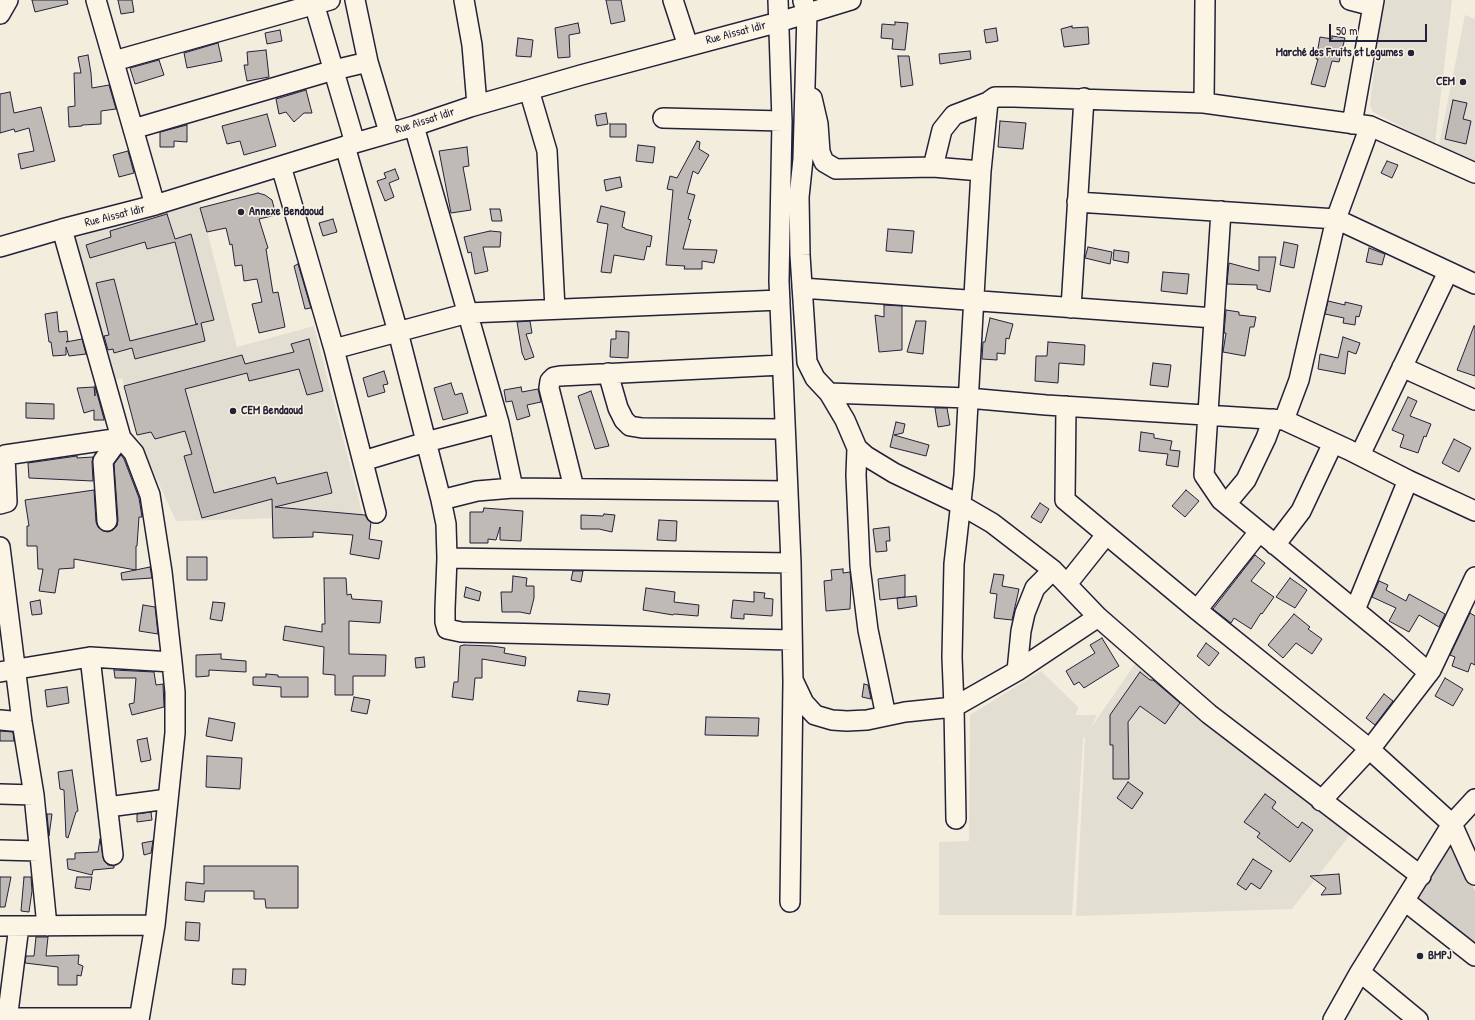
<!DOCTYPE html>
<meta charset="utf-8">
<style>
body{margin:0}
#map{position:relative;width:1475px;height:1020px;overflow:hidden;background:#f3edde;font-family:"Patrick Hand",sans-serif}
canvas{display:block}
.scale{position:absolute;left:1329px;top:24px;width:98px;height:18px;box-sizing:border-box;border:2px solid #22223b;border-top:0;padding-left:5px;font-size:12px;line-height:14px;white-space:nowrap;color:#22223b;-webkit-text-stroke:3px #fcf5e5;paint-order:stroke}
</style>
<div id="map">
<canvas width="1475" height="1020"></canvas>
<div class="scale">50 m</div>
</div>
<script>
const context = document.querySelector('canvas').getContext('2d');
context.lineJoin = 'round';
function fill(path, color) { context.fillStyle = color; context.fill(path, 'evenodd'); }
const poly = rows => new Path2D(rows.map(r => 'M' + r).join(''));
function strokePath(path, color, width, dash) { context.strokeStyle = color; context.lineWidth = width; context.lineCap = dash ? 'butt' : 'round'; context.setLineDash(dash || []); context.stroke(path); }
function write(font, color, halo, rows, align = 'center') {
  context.font = font + ' "Patrick Hand",sans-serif'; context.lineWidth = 3; context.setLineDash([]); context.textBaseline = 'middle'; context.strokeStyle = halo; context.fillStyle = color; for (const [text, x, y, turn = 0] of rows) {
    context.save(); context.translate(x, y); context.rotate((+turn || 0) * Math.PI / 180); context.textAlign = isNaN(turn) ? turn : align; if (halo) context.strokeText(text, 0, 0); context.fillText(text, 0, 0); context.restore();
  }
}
fill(poly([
 [1382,0,1452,0,1435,144,1373,112,1370,105],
 [1465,15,1475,19,1475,162,1439,145],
 [199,200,237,347,314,326,363,516,176,521,137,435,122,378,112,381,75,238],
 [1135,664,1353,831,1292,909,1076,916,1085,737,1083,739,1072,915,939,915,939,842,969,841,970,715,1041,671,1078,707,1076,715,1097,715,1090,729]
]), '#e3ded2');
fill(poly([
 [1452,836,1475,891,1475,953,1413,901]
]), '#d4cfc6');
const building = poly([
 [32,0,67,0,68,4,35,12,32,0],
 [118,0,132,0,134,12,121,14,118,0],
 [606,0,621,0,625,21,611,24,606,0],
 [895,22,908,23,905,50,892,49,893,39,881,38,882,24,895,25,895,22],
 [578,23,580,33,569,35,570,57,558,58,555,28,578,23],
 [1072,26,1072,28,1088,27,1089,44,1064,47,1061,29,1072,26],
 [996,28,998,41,986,43,984,30,996,28],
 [280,30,282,41,267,44,265,33,280,30],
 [1332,36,1345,38,1339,62,1332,61,1325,87,1311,84,1318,59,1316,59,1320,37,1332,39,1332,36],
 [518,38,533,40,531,57,516,56,518,38],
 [218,43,222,61,187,68,184,53,218,43],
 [266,50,269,77,247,81,244,65,248,65,247,52,266,50],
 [970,51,971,59,940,64,939,54,970,51],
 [88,55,91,73,92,88,109,85,116,109,101,111,101,124,82,125,82,126,69,127,68,107,75,106,74,73,81,73,78,57,88,55],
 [898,56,909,56,913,85,901,87,898,56],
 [159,60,164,75,135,84,130,68,159,60],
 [306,90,312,113,304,113,294,122,286,112,279,114,276,99,306,90],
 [10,92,14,113,41,107,55,161,21,169,18,154,34,151,29,128,15,132,14,129,0,133,0,94,10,92],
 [1453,100,1467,103,1463,119,1471,121,1466,144,1445,139,1453,100],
 [606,113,608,124,597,126,595,115,606,113],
 [267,114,276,146,244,155,240,141,227,144,222,126,267,114],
 [1000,121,1026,123,1023,149,998,147,1000,121],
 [610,124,626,124,626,137,610,137,610,124],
 [187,125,187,142,174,141,174,147,160,147,160,132,187,125],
 [697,141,700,142,699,149,709,155,698,174,693,171,687,193,695,195,688,219,691,220,683,249,717,250,714,263,702,261,702,269,684,269,685,266,666,265,673,190,667,189,670,176,677,178,697,141],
 [638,145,655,147,653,163,636,161,638,145],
 [467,147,469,166,463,167,471,210,451,213,439,151,467,147],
 [128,151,134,173,119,177,113,155,128,151],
 [1387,161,1398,165,1392,178,1381,173,1387,161],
 [395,169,399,179,389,183,394,197,385,201,377,181,386,178,384,173,395,169],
 [620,177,622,187,606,191,604,180,620,177],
 [258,193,265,195,272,200,276,215,259,219,268,248,266,249,273,293,278,292,285,327,259,333,252,304,262,302,257,279,244,281,242,265,235,266,232,244,230,245,226,228,207,232,200,208,258,193],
 [601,206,625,212,622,227,625,228,625,229,652,236,650,247,647,246,644,260,614,255,611,273,601,272,608,224,597,222,601,206],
 [490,209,500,209,502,221,492,221,490,209],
 [167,214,175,239,191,234,214,320,201,323,205,341,135,359,132,348,114,353,113,349,108,350,104,336,109,335,96,283,114,279,130,341,198,324,196,324,175,242,147,249,145,242,90,258,86,245,111,237,110,231,167,214],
 [333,219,337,232,323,236,319,223,333,219],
 [888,229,914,231,912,253,886,251,888,229],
 [490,231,501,232,500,247,483,247,488,271,475,274,471,252,468,253,464,237,490,231],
 [1284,242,1298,245,1294,268,1280,265,1284,242],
 [1088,247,1112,252,1110,264,1085,258,1088,247],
 [1369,248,1385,254,1382,265,1366,262,1369,248],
 [1114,250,1129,252,1128,263,1113,260,1114,250],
 [1259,257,1276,257,1270,292,1257,289,1257,285,1227,284,1229,263,1259,271,1259,257],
 [298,264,311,308,305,309,294,266,298,264],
 [1163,272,1189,274,1187,294,1161,291,1163,272],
 [1328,301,1345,305,1345,302,1362,306,1359,317,1356,316,1355,325,1343,323,1344,318,1325,314,1328,301],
 [884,305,902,306,902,350,879,352,875,315,884,317,884,305],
 [1226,310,1239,312,1239,315,1256,317,1254,327,1250,327,1245,356,1223,352,1226,333,1224,333,1226,310],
 [57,312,59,332,67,331,68,341,66,342,82,339,86,354,69,356,66,347,66,355,53,356,51,342,49,342,45,314,57,312],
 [990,318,1013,324,1009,339,1006,338,1005,354,997,353,997,360,982,359,983,342,985,342,990,318],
 [530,321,532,333,526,334,534,357,525,360,522,353,517,322,530,321],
 [916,321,926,321,923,354,907,352,916,321],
 [1474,326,1475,326,1475,376,1457,370,1474,326],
 [616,331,629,332,628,358,610,357,611,339,616,339,616,331],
 [1343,337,1360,343,1356,354,1348,351,1345,374,1318,369,1320,354,1338,358,1343,337],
 [309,339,323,391,307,395,299,369,249,381,247,373,185,389,214,493,275,477,277,484,327,472,332,493,275,507,365,515,368,520,371,522,369,539,382,541,379,559,350,554,353,535,313,532,313,537,273,538,272,499,202,518,184,456,192,454,185,431,155,439,151,432,137,435,124,386,242,355,245,364,294,352,291,344,309,339],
 [1048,342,1085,345,1084,365,1059,363,1058,383,1035,381,1036,356,1047,356,1048,342],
 [1153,363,1171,365,1168,387,1150,385,1153,363],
 [384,371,388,384,383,385,385,392,368,397,363,378,384,371],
 [451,383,455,395,462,393,468,413,443,420,434,388,451,383],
 [95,386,104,419,104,420,94,420,94,410,84,413,77,388,94,387,95,396,95,386],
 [521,387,522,392,538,389,541,402,527,405,530,416,517,420,512,401,506,402,504,390,521,387],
 [591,391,609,446,595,449,578,396,591,391],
 [1408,397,1417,401,1410,416,1431,424,1426,437,1424,436,1418,453,1400,447,1404,435,1392,430,1408,397],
 [26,403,54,404,54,419,26,418,26,403],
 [935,408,947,408,950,425,938,427,935,408],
 [896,422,905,424,903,433,894,435,929,445,926,456,890,447,896,422],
 [1141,432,1154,434,1154,438,1172,441,1170,450,1180,451,1178,467,1166,465,1168,454,1139,451,1141,432],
 [1454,439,1471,448,1459,472,1442,463,1454,439],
 [121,455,124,459,139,498,142,517,139,517,137,546,136,546,136,570,74,559,74,568,59,569,55,593,39,591,43,569,38,569,37,546,27,546,27,526,29,526,25,500,94,490,96,522,98,527,103,531,108,532,113,530,117,526,118,520,114,464,121,455],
 [77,456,77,458,93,457,92,462,93,481,29,478,28,463,77,456],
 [1186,490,1199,501,1185,517,1172,506,1186,490],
 [1040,503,1049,509,1041,523,1031,517,1040,503],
 [484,508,523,511,521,541,500,540,500,527,496,540,488,539,488,543,470,543,470,512,483,512,484,508],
 [604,514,615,515,612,532,599,529,581,529,581,515,603,516,604,514],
 [659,520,677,521,676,541,657,540,659,520],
 [889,527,890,541,886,541,887,551,876,552,873,529,889,527],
 [1255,555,1265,563,1251,581,1274,597,1262,614,1261,613,1251,629,1234,618,1231,623,1213,609,1255,555],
 [187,557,207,557,207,580,187,580,187,557],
 [150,567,152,578,122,580,121,573,150,567],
 [843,569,843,573,850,572,851,582,850,609,826,611,824,581,832,580,831,570,843,569],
 [573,571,583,571,581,582,571,580,573,571],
 [994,574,1004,575,1002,586,1019,589,1012,620,994,618,997,594,990,593,994,574],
 [905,575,905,597,880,600,878,579,905,575],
 [513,576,527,578,526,586,534,586,534,598,530,614,520,612,502,612,501,592,512,592,513,576],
 [324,578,346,578,347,595,351,594,352,599,382,601,380,623,349,621,349,654,386,655,385,676,353,676,353,695,335,695,335,675,323,674,324,647,283,640,285,626,322,632,322,624,325,624,324,578],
 [1290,578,1307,590,1295,608,1276,597,1290,578],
 [1379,581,1388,585,1386,590,1406,601,1409,594,1445,614,1439,627,1419,615,1409,632,1389,621,1396,608,1372,597,1379,581],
 [466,587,481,592,479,601,464,597,466,587],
 [646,588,675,592,674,602,699,605,698,616,674,614,673,615,643,610,646,588],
 [754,592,765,593,764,598,773,599,772,616,744,614,744,619,731,618,733,600,754,602,754,592],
 [916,596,917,606,898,609,897,598,916,596],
 [40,600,42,614,32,615,30,602,40,600],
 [213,602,225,603,222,621,210,619,213,602],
 [143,605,155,607,158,634,139,631,143,605],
 [1470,613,1475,616,1475,665,1471,663,1468,672,1452,666,1455,657,1450,655,1470,613],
 [1294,614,1310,627,1308,629,1322,639,1312,654,1296,643,1283,658,1268,645,1294,614],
 [1102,638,1119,666,1084,688,1079,682,1074,685,1066,671,1095,653,1090,645,1102,638],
 [1206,643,1219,653,1209,666,1197,656,1206,643],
 [464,645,492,646,505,648,504,653,526,657,525,666,482,659,482,678,475,678,473,700,452,697,454,682,458,682,460,646,464,645],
 [221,654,221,659,246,661,246,672,209,670,209,676,196,677,196,655,221,654],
 [424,657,425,667,416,668,415,658,424,657],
 [114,670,154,672,156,685,163,684,164,707,132,715,129,704,134,703,136,678,115,678,114,670],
 [1140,672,1150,680,1153,680,1180,703,1165,724,1140,706,1128,722,1129,779,1113,779,1113,745,1110,745,1110,715,1140,672],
 [266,674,278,675,278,677,308,677,308,697,281,697,281,687,253,685,253,677,266,677,266,674],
 [1445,678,1463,689,1453,706,1435,696,1445,678],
 [864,684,868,685,871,699,862,697,864,684],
 [67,687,69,703,47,707,45,690,67,687],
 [579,691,610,694,608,705,577,701,579,691],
 [1384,694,1393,701,1375,725,1366,718,1384,694],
 [354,697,370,700,367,714,351,711,354,697],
 [706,717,759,718,758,736,705,735,706,717],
 [209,718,235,723,232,741,206,736,209,718],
 [0,731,13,732,14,741,0,741,0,731],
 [147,738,151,760,141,762,137,740,147,738],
 [207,756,242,758,240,789,206,787,207,756],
 [72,770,78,811,76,812,68,838,66,837,64,790,60,789,58,772,72,770],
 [1128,782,1143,793,1132,809,1117,798,1128,782],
 [1265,794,1276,802,1272,808,1298,828,1302,822,1313,830,1290,862,1257,837,1260,833,1244,822,1265,794],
 [151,812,152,820,137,822,137,814,151,812],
 [47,814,52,814,49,836,47,814],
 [100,839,104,861,108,865,114,866,114,868,93,870,92,875,68,869,67,859,75,859,75,853,98,852,100,839],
 [153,841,151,853,144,855,142,843,153,841],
 [1253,859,1272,871,1260,889,1251,883,1246,890,1237,884,1253,859],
 [204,866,298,866,298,908,266,908,265,899,254,899,254,891,205,891,204,902,185,900,186,882,204,884,204,866],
 [1339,874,1341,894,1321,895,1326,888,1310,876,1339,874],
 [0,877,11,877,5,907,0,907,0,877],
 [24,877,31,877,32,891,29,912,21,911,24,877],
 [77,877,92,877,90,890,75,888,77,877],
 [186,922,200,923,199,941,185,940,186,922],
 [36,937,48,937,46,956,79,955,78,964,83,966,81,976,77,975,77,985,58,985,58,967,25,963,26,956,34,956,36,937],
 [233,969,246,969,245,985,232,984,233,969]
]);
fill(building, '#bfbab6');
strokePath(building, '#22223b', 1);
const minor = poly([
 [96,0,155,205],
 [313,0,355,143],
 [355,0,368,62,389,132],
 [464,0,472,45,477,105],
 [673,0,688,46],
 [778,0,782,121,779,281,791,563,793,682,790,902],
 [1350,0,1373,6],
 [803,1,807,12,803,159,799,197,800,255,807,362,815,378,829,393,845,420,857,448,866,456,894,473,961,505,992,523,1053,570,1098,617],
 [0,14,8,0],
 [114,61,330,0],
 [529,90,547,151,555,309],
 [812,98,818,124,820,152,824,162,836,169,933,167,981,171],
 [1204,103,1205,0],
 [663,118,782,121],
 [1352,124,1374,0],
 [414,126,499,423,513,488],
 [133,129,334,70,368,62],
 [345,146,398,332,441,500,446,524,447,558,445,609,445,622,447,629,461,632,792,640],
 [281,166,334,349,376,513],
 [933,167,942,130,954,115,988,102,995,97,1014,97,1204,103,1370,126,1475,173],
 [1077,202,1336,219,1475,284],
 [1221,211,1204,475,1221,500,1396,644,1429,673],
 [62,229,121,438,134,453,150,495,162,572,172,662,175,692,175,733,155,925,139,1020],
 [0,247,62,229,155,205,355,143,414,126,470,107,581,75,779,22,851,0],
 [802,288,1214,318],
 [1071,308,1084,98],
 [334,349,468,313,780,300],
 [1402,367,1475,400],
 [608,373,618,408,624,420,630,426,642,428,785,429],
 [829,393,968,398,1046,405,1284,420,1349,450,1408,480,1475,511],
 [1066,406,1065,500,1197,610,1366,746,1452,824,1475,875],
 [1284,420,1299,380,1336,219,1370,126],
 [857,448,856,475,860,566,868,630,886,716],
 [1360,455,1448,272],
 [363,461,426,442,499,423],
 [574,488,549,388,550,381,554,377,560,376,782,365],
 [441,500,477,491,513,488,788,491],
 [0,504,7,502,5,455,121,438],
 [1226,504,1246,480,1266,438,1273,419],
 [107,521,103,461,119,439],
 [1275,545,1301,511,1333,443],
 [0,547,22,722,34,795,47,926],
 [447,558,791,563],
 [1067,584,1106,535],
 [1197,610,1259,532],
 [1355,610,1408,480],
 [90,657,113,855],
 [1017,671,1021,631,1025,613,1035,588,1053,570],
 [0,672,90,657,172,662],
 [794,682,804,703,815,715,832,720,847,721,867,720,905,712,954,707,952,657,954,564,964,475,981,171,988,102],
 [0,720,22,722],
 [0,794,34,795],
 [1321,801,1374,744,1431,670,1475,577],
 [108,807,168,799],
 [956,819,954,707,1017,671,1098,617,1209,714,1421,876],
 [0,850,39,851],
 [1405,901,1475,956],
 [0,926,155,925],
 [1360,972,1418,1020],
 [0,1018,139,1018],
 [7,1020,19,926],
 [1333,1020,1360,972,1452,824,1475,799]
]);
strokePath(minor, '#22223b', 22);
strokePath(minor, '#fcf5e5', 19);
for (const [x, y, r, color] of [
 [1411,53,4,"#22223b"],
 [1463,82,4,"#22223b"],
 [241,212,4,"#22223b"],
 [233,411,4,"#22223b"],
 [1420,956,4,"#22223b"]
]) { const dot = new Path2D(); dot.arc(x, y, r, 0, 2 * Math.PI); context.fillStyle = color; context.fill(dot); strokePath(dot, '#fcf5e5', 1.5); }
write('12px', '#22223b', '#fcf5e5', [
 ["Rue Aissat Idir",736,33,-15],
 ["Rue Aissat Idir",425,121,-18],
 ["Rue Aissat Idir",115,216,-14]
]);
write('bold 12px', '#22223b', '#fcf5e5', [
 ["Marché des Fruits et Legumes",1403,53,"right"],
 ["CEM",1455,82,"right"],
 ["Annexe Bendaoud",249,212],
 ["CEM Bendaoud",241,411],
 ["BMPJ",1428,956]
], 'left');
</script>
